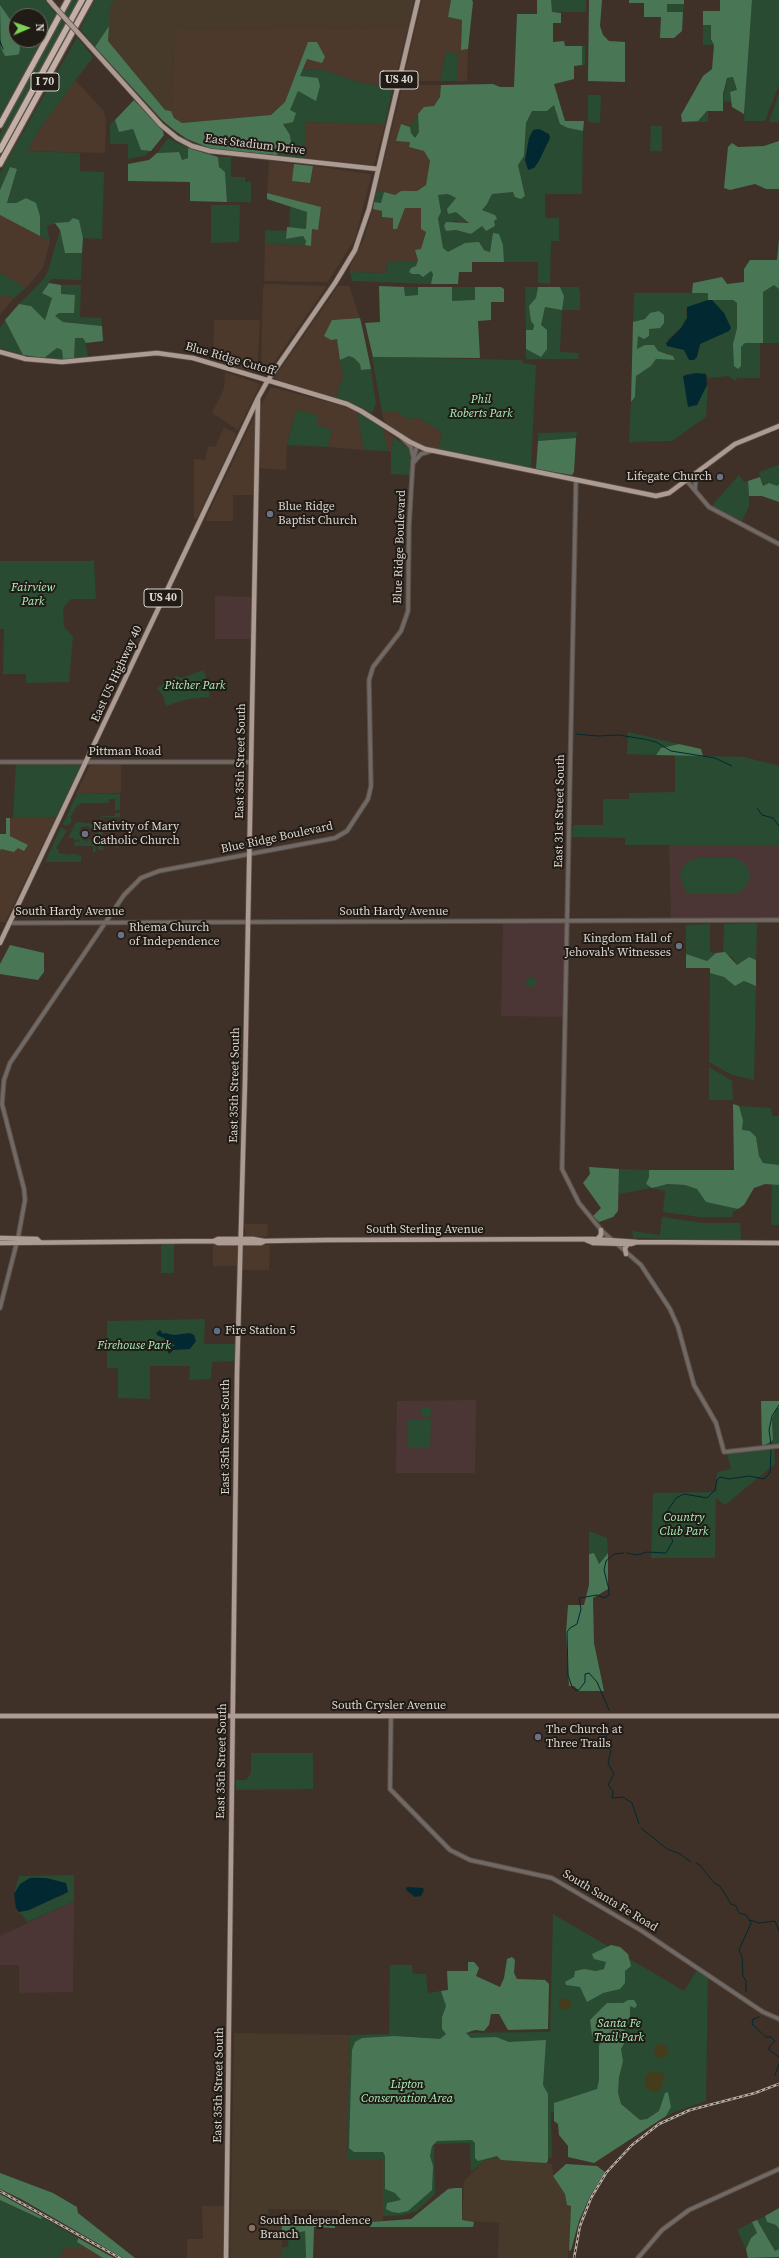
<!DOCTYPE html>
<style>
body{margin:0}
#map{position:relative;width:779px;height:2258px;overflow:hidden;background:#3f3128;font-family:"Source Serif 4",serif}
canvas{display:block}
.north{position:absolute;left:8px;top:8px;width:40px;height:40px;box-sizing:border-box;background:#211b16;border:1px solid #6d6660;border-radius:50%;rotate:88deg;font-size:11px;font-weight:700;line-height:16px;text-align:center;color:#dfd6d0}
.north::after{content:'';display:block;margin:auto;width:14px;height:18px;background:#7bd156;clip-path:polygon(50% 0,100% 100%,50% 72%,0 100%)}
</style>
<div id="map">
<canvas width="779" height="2258"></canvas>
<div class="north">N</div>
</div>
<script>
const context = document.querySelector('canvas').getContext('2d');
context.lineJoin = 'round';
function fill(path, color) { context.fillStyle = color; context.fill(path, 'evenodd'); }
const poly = rows => new Path2D(rows.map(r => 'M' + r).join(''));
function strokePath(path, color, width, dash) { context.strokeStyle = color; context.lineWidth = width; context.lineCap = dash ? 'butt' : 'round'; context.setLineDash(dash || []); context.stroke(path); }
function write(font, color, halo, rows, align = 'center') {
  context.font = font + ' "Source Serif 4",serif'; context.lineWidth = 4; context.setLineDash([]); context.textBaseline = 'middle'; context.strokeStyle = halo; context.fillStyle = color; for (const [text, x, y, turn = 0] of rows) {
    context.save(); context.translate(x, y); context.rotate((+turn || 0) * Math.PI / 180); context.textAlign = isNaN(turn) ? turn : align; if (halo) context.strokeText(text, 0, 0); context.fillText(text, 0, 0); context.restore();
  }
}
fill(poly([
 [422,0,451,0,448,17,462,20,461,50,468,49,467,81,457,81,458,54,446,52,440,81,403,81],
 [408,27,393,88,358,82,321,69,302,70,307,58,308,42,285,102,271,115,182,123,174,118,171,111,175,29],
 [75,80,103,110,106,119,105,153,26,151,40,128],
 [404,85,441,85,440,97,434,106,418,114,410,127,401,124,397,141,411,141,409,147,424,151,430,161,426,185,417,191,401,191,395,195,377,190,402,87],
 [305,122,385,124,374,165,305,158],
 [269,161,294,164,293,181,309,183,313,166,370,174,371,177,355,239,328,282,264,281,265,244,311,245,312,229,318,230,321,207,267,193],
 [405,208,421,208,421,229,426,232,418,262,387,262,386,273,350,272,350,266,363,241,373,209,382,211,393,218,393,229,397,229],
 [0,215,50,241,43,268,26,288,0,273],
 [265,284,327,286,266,374,262,372,261,367,263,287],
 [338,286,349,286,360,318,332,320,339,348,343,376,336,398,276,380,275,377],
 [3,295,8,295,13,299,0,315,0,297],
 [214,320,260,320,257,373,213,362],
 [225,372,260,384,238,430,212,413,224,389],
 [271,387,339,405,357,411,364,450,328,447,332,430,315,424,317,415,296,410,287,445,286,470,259,468,260,407],
 [382,412,397,412,408,419,418,418,442,432,438,450,416,444,389,426,384,421],
 [255,415,255,495,233,495,233,521,206,521,206,518],
 [224,427,235,433,236,436,197,518,194,519,194,459,205,460,208,446,215,447],
 [383,429,394,437,391,452,388,451],
 [119,764,121,766,121,793,76,794,90,765],
 [56,817,5,922,0,922,0,851,1,849,18,848,27,845,10,836,10,818],
 [244,1224,268,1224,267,1237,246,1236],
 [213,1245,238,1246,238,1266,213,1266],
 [246,1245,270,1245,269,1270,242,1270,244,1248],
 [202,2206,224,2206,224,2258,187,2258,187,2239,203,2239],
 [83,2245,103,2258,59,2258,65,2248,81,2248]
]), '#4c392b');
fill(poly([
 [114,0,414,0,408,27,175,29,171,111,165,110,108,41,109,9],
 [234,2033,350,2035,347,2159,383,2159,383,2222,339,2222,339,2210,268,2209,268,2221,282,2221,282,2258,230,2258],
 [499,2157,501,2160,535,2161,552,2164,553,2176,565,2194,567,2205,571,2206,568,2258,498,2258,499,2223,462,2220,464,2181,485,2160]
]), '#473a2b');
fill(poly([
 [215,596,254,597,254,639,215,639],
 [669,845,779,845,779,919,671,919],
 [503,923,564,923,566,925,565,1017,501,1016],
 [476,1400,475,1473,396,1473,397,1401],
 [74,1901,73,1992,19,1993,19,1965,0,1965,0,1936]
]), '#4b3635');
fill(poly([
 [0,0,45,0,56,14,0,116],
 [16,16,40,16,40,40,16,40],
 [72,0,78,0,0,143,0,134,7,118],
 [95,0,114,0,109,9,109,26,95,47,80,29],
 [551,0,586,0,586,12,551,12],
 [752,0,779,0,779,85,765,121,744,121,747,46],
 [667,4,684,4,683,12,667,12],
 [703,25,711,25,711,39,714,45,703,45],
 [77,37,93,57,40,128,27,151,80,153,80,171,104,172,102,239,83,238,79,220,49,225,47,228,50,241,40,236,40,216,26,198,16,203,7,204,17,170,10,167,0,190,0,173],
 [582,46,585,46,585,65,582,65],
 [446,51,458,54,457,81,440,81],
 [321,69,358,82,393,88,385,124,305,122,305,158,277,155,278,152,292,149,290,135,283,123,298,91,316,100,300,77,302,70],
 [733,77,737,91,730,92,731,102,723,101,727,78],
 [779,93,779,122,769,122,769,121],
 [588,95,601,95,600,123,588,122],
 [555,104,557,115,568,128,583,131,582,194,545,194,545,218,559,218,559,241,551,241,550,284,538,283,538,262,504,262,503,245,493,233,490,252,465,243,448,253,443,248,438,217,438,195,448,194,456,198,451,206,470,223,455,221,447,231,456,230,471,234,482,226,486,231,494,221,495,215,481,210,487,204,492,194,513,192,525,196,518,165,524,156,526,123,532,111,547,111],
 [708,111,708,122,682,122,697,121],
 [418,114,419,132,415,138,411,133,410,127],
 [115,120,119,132,133,129,141,150,151,151,144,156,128,159,128,144,110,144,110,124],
 [651,126,662,126,662,151,650,151],
 [168,138,188,148,188,158,181,160,179,152,157,153],
 [218,157,231,157,231,177,245,177,245,182,251,182,251,202,227,202,225,172,219,167],
 [377,190,384,192,381,203,374,202],
 [240,205,239,242,211,243,211,205],
 [290,206,307,212,306,229,289,228],
 [60,230,65,252,82,253,81,280,51,279,42,293,52,298,45,320,31,306,19,304,43,280,48,271],
 [265,230,287,231,287,239,303,236,306,241,305,245,265,244],
 [387,262,418,262,416,266,433,273,431,284,352,281,350,272,386,273],
 [0,273,26,288,13,299,8,295,0,297],
 [774,284,779,289,779,343,763,343,763,292],
 [61,285,81,285,80,317,101,318,102,326,63,322,54,316,59,313,74,313,61,294],
 [404,287,418,287,418,295,405,296],
 [452,287,475,287,475,301,452,301],
 [525,287,538,287,533,330,526,330],
 [560,287,578,287,580,291,580,310,562,310,560,352,579,353,578,359,526,359,526,349,541,357,541,325,545,306,551,306,564,296],
 [634,293,708,293,708,300,686,310,687,318,681,328,668,339,672,347,698,350,700,344,706,340,729,331,724,313,712,300,717,299,733,300,737,303,737,328,733,344,741,366,741,347,745,343,760,343,760,378,737,378,736,381,728,376,708,378,706,374,685,374,687,401,697,405,707,385,708,387,706,417,672,441,629,442,631,402,635,397,636,376,651,366,656,359,675,360,667,353,637,349,638,336,649,329,650,313,646,319,633,322],
 [5,320,23,355,0,348,0,328],
 [75,338,83,338,86,343,88,359,74,360],
 [57,348,62,350,63,360,44,358],
 [349,356,354,358,360,364,361,370,371,369,376,404,372,413,352,403,336,398,343,376,340,360],
 [372,357,522,360,522,363,536,365,531,467,530,468,438,451,442,432,418,418,408,419,397,412,382,412],
 [296,410,318,415,316,424,332,430,328,447,287,445],
 [357,411,383,429,388,451,364,450],
 [577,432,576,438,538,441,538,433],
 [394,437,411,451,411,475,391,474,391,452],
 [779,465,779,484,777,486,763,486,759,472],
 [739,475,744,482,748,481,749,496,749,506,742,521,714,508,713,504],
 [94,559,96,599,71,599,63,608,64,627,73,636,69,682,26,683,26,674,3,674,4,629,0,629,0,561,91,561],
 [204,670,210,697,188,699,166,706,163,696,157,688,177,676,181,678],
 [628,732,679,744,661,748,656,755,627,754],
 [675,755,744,757,779,766,779,845,625,845,625,838,572,837,573,825,603,825,603,799,629,799,629,793,675,792],
 [16,762,81,765,56,817,13,818],
 [77,794,120,794,120,810,115,810,115,799,110,799,108,803,82,803,76,807,70,818,72,820,70,824,66,826,63,824],
 [115,813,120,813,120,817,102,817,102,838,118,838,118,850,115,846,111,846,110,839,103,839,103,843,99,843,103,846,104,850,98,850,98,824,102,816,115,816],
 [76,822,95,824,92,830,88,826,81,827,78,835,80,830,79,835,83,838,82,840,87,841,89,839,92,841,92,844,95,843,96,852,93,852,93,846,74,846,75,842,80,841,79,839,74,841,74,838,68,838],
 [61,827,67,831,56,848,59,850,58,853,71,855,71,853,81,856,81,862,45,862],
 [735,858,746,864,750,874,748,883,739,894,687,894,680,877,682,869,687,862,697,858],
 [757,923,756,960,749,957,737,965,733,958,723,952,724,924],
 [710,924,710,952,716,953,707,961,686,954,686,925],
 [710,973,724,977,735,986,744,981,756,986,754,1080,732,1075,709,1062],
 '526 982a5 5 0 1 1 10 0a5 5 0 1 1-10 0Z',
 [709,1067,732,1081,733,1100,709,1100],
 [739,1106,771,1108,772,1116,779,1116,779,1165,763,1163,759,1156,756,1137,742,1130,743,1120],
 [619,1169,649,1170,652,1188,668,1184,685,1185,697,1189,706,1202,738,1209,733,1212,732,1217,700,1217,663,1212,665,1191,652,1188,619,1194],
 [772,1184,779,1185,779,1225,771,1225],
 [662,1217,703,1223,740,1223,741,1240,633,1238,632,1231,660,1235],
 [163,1244,174,1244,174,1273,161,1273,161,1246],
 [205,1319,204,1344,236,1344,235,1361,212,1362,211,1379,189,1380,190,1366,150,1366,150,1399,118,1398,118,1368,107,1368,107,1321],
 '420.5 1412a5.5 5.5 0 1 1 11 0a5.5 5.5 0 1 1-11 0Z',
 [777,1408,779,1408,779,1445,762,1447,773,1440,772,1419],
 [408,1419,431,1419,430,1447,408,1447],
 [774,1448,775,1464,725,1505,716,1498,715,1558,651,1558,653,1493,716,1492,717,1472,731,1469,727,1453],
 [589,1531,607,1538,608,1553,598,1564,594,1553,589,1554],
 [251,1753,313,1753,313,1789,236,1790,236,1780,246,1780,251,1773],
 [74,1875,74,1901,28,1922,19,1912,29,1910,54,1898,64,1895,53,1880,37,1877,30,1878,18,1888,14,1894,19,1876],
 [553,1914,684,1991,697,1970,708,1977,706,2101,672,2113,642,2130,602,2097,551,2113,552,2158,504,2156,485,2160,471,2172,470,2143,434,2144,435,2194,417,2211,403,2215,383,2216,383,2159,347,2159,350,2035,389,2034,390,1965,412,1965,413,1974,426,1974,428,1993,441,1991,446,2006,442,2017,447,2033,550,2032],
 [0,2200,41,2219,42,2217,78,2238,77,2242,83,2245,81,2248,65,2248,59,2258,0,2258],
 [765,2216,767,2222,776,2225,779,2229,779,2249,775,2251,757,2220],
 [752,2222,757,2234,751,2238,746,2249,737,2230],
 [305,2230,306,2258,282,2258,282,2248,289,2246,287,2239,291,2234]
]), '#294b32');
fill(poly([
 [451,0,472,0,473,2,468,49,461,50,462,20,448,17],
 [537,0,551,0,552,12,561,13,561,23,553,23,553,42,564,41,565,46,582,46,582,65,574,66,574,79,554,84,565,121,584,121,583,131,568,128,560,124,554,105,547,111,532,111,526,123,524,156,518,165,525,196,521,199,515,197,513,192,492,194,487,204,482,210,495,215,497,219,494,221,495,226,486,231,482,226,471,234,456,230,446,231,444,226,446,222,469,223,456,212,448,214,447,209,456,198,448,194,438,195,441,212,438,218,443,248,448,252,465,243,479,242,484,250,490,252,493,233,499,234,503,245,504,262,472,262,472,272,459,272,458,284,431,284,433,274,431,271,423,277,419,274,412,274,409,272,411,268,416,266,418,260,415,250,421,249,426,232,421,229,421,208,405,208,397,229,393,229,393,218,382,217,382,211,373,209,374,202,381,203,384,192,395,195,401,191,417,191,426,185,430,161,424,151,409,147,410,142,396,141,401,124,410,127,411,133,415,138,419,132,418,114,424,107,434,106,440,97,441,85,493,84,500,87,514,87,517,14,537,14],
 [589,0,602,0,600,26,603,35,609,41,625,42,625,82,588,81],
 [629,0,684,0,684,4,667,4,667,12,683,12,682,31,674,38,660,38,661,17,644,17,644,3,629,3],
 [720,0,752,0,744,114,732,107,730,92,737,90,733,77,727,78,723,94,723,111,707,111,698,121,682,122,681,115,703,76,712,69,714,45,711,39,711,25,703,25,703,11,720,11],
 [0,5,14,25,20,48,19,54,16,55,5,56,1,48],
 [109,26,108,41,165,110,171,111,174,118,182,123,271,115,285,102,308,42,317,42,325,57,322,63,307,59,300,76,318,78,320,86,316,101,298,91,290,110,296,113,293,122,283,124,290,135,292,149,278,152,277,155,212,149,187,139,174,130,163,121,95,47],
 [134,100,163,131,164,135,151,151,141,150,133,129,119,132,115,120],
 [779,141,779,189,766,189,755,184,730,190,724,188,728,147,732,143,738,147,764,146],
 [188,148,218,157,219,167,225,172,227,202,190,201,190,182,128,181,128,164,149,160,157,153,179,152,182,160,188,158],
 [294,164,313,166,310,183,292,181],
 [10,167,17,169,7,203,16,203,26,198,36,203,40,216,40,236,0,215,0,190],
 [267,193,321,207,318,230,312,229,311,246,305,245,306,241,303,236,286,239,287,227,306,229,307,212,267,199],
 [73,218,79,220,83,238,82,253,65,253,60,230,55,223,69,222],
 [779,239,779,289,774,285,763,292,763,343,745,343,741,347,741,366,738,369,734,366,733,344,737,328,737,303,733,300,708,300,708,293,692,293,693,283,722,277,727,284,744,282,744,269,750,260,777,260],
 [49,283,61,285,61,294,75,295,74,313,59,313,55,316,63,322,102,326,103,341,86,343,83,338,75,338,74,360,63,360,62,350,57,348,44,358,23,355,5,320,19,304,31,306,45,320,52,298,42,293],
 [379,286,404,287,405,296,418,295,418,287,452,287,452,301,475,300,475,287,501,287,504,289,504,302,491,302,491,320,478,321,480,358,373,357,365,323,380,322],
 [538,287,560,287,564,296,562,310,545,307,541,325,547,330,547,349,541,357,526,349,526,330,533,330,534,325,531,321,529,306,536,298],
 [659,311,664,315,664,323,660,328,649,329,649,336,644,339,638,336,637,349,645,345,654,345,658,351,673,356,675,360,656,359,651,366,636,376,635,397,631,402,633,322,645,319,650,313],
 [360,318,363,331,371,369,361,370,360,364,354,358,349,356,340,360,337,339,331,340,324,336,332,320],
 [576,438,574,472,572,475,536,469,538,441],
 [760,477,763,486,769,483,777,486,779,484,779,502,762,496,749,496,748,481],
 [679,744,701,749,703,756,656,755,661,748],
 [6,818,10,818,10,836,28,845,24,851,18,848,14,852,1,849,0,851,0,834,6,834],
 [10,945,44,953,44,972,38,980,0,974,0,964],
 [725,952,737,965,749,957,756,960,756,986,744,981,735,986,724,977,710,973,710,968,686,968,686,954,707,961,716,953],
 [733,1104,739,1106,743,1120,742,1130,750,1131,756,1137,759,1156,763,1163,779,1165,779,1185,765,1184,754,1188,744,1205,738,1209,706,1202,697,1189,685,1185,668,1184,652,1188,646,1184,649,1177,649,1170,734,1170],
 [589,1167,619,1169,618,1211,613,1217,602,1221,599,1222,593,1216,601,1208,583,1183,590,1174],
 [761,1401,779,1401,779,1408,777,1408,772,1419,773,1440,762,1447],
 [594,1553,599,1564,608,1553,608,1589,593,1598,594,1643,604,1691,579,1691,574,1686,569,1686,566,1633,568,1605,584,1605,589,1585,589,1554],
 [611,1945,620,1947,628,1954,631,1966,625,1971,625,1983,620,1989,603,1993,587,2002,580,1987,566,1985,565,1982,574,1977,575,1971,584,1969,596,1971,604,1969,606,1962,594,1959,592,1954],
 [512,1957,515,1960,514,1973,517,1979,545,1980,549,1984,548,2029,508,2030,499,2014,491,2014,489,2025,484,2031,475,2030,466,2033,471,2038,496,2037,509,2042,546,2040,543,2085,548,2094,548,2161,546,2163,501,2160,497,2156,478,2161,475,2158,475,2143,472,2140,437,2141,432,2146,430,2156,433,2166,432,2190,408,2211,399,2213,392,2212,386,2209,387,2203,401,2200,395,2193,385,2189,385,2156,383,2152,354,2152,349,2148,352,2050,355,2042,362,2038,395,2036,440,2039,446,2034,442,2029,442,2017,446,2006,441,1991,448,1990,447,1971,468,1971,468,1962,474,1962,479,1968,476,1976,500,1987,504,1978,507,1959],
 [628,2000,634,2000,637,2005,635,2008,630,2006,630,2017,625,2021,618,2020,617,2025,627,2032,627,2038,621,2049,623,2061,619,2077,618,2093,621,2104,640,2120,647,2119,659,2111,665,2093,668,2092,671,2107,666,2116,594,2163,568,2157,568,2146,559,2135,558,2124,554,2121,554,2103,597,2089,599,2080,599,2046,601,2039,592,2036,590,2020,607,2003,623,2003],
 [566,2164,597,2166,605,2172,590,2196,579,2221,571,2250,569,2251,571,2206,567,2205,565,2194,553,2176],
 [0,2173,53,2193,77,2207,78,2213,135,2258,123,2258,21,2199,0,2189],
 [455,2188,462,2188,462,2220,474,2222,473,2227,370,2227,372,2222,411,2219,448,2189],
 [0,2194,42,2217,41,2219,0,2200],
 [779,2208,779,2229,776,2225,767,2222,765,2216],
 [757,2220,775,2251,779,2249,779,2257,748,2258,746,2249,751,2238,757,2233,752,2222],
 [282,2221,335,2221,335,2228,314,2227,313,2258,306,2258,305,2231,291,2234,287,2239,282,2239],
 [78,2238,114,2258,103,2258,77,2242]
]), '#497755');
fill(poly([
 '559 2004a6 6 0 1 1 12 0a6 6 0 1 1-12 0Z',
 '654 2051a7 7 0 1 1 14 0a7 7 0 1 1-14 0Z',
 [649,2072,664,2073,665,2075,660,2091,654,2092,646,2088,645,2076]
]), '#453c1c');
fill(poly([
 [539,129,549,134,550,138,539,161,534,168,528,170,525,160,529,138,533,130],
 [708,300,712,300,724,313,731,328,729,331,700,344,697,357,694,360,689,360,684,350,667,346,666,343,681,328,687,318,687,307],
 [696,373,706,374,707,385,697,405,688,407,683,376],
 [160,1330,163,1334,165,1333,174,1335,190,1333,194,1335,196,1341,190,1349,173,1350,169,1354,166,1347,175,1346,172,1342,157,1335,156,1333],
 [30,1878,46,1878,66,1883,68,1892,29,1910,19,1912,16,1908,14,1894,20,1884],
 [407,1887,423,1888,424,1890,421,1896,415,1897,406,1890]
]), '#022931');
strokePath(poly([
 [0,41,3,49],
 [576,734,597,736,618,735,644,739,656,742,671,751,715,758,732,766],
 [757,808,762,815,773,818,779,826],
 [771,1444,769,1430,772,1416,779,1405],
 [627,1553,637,1555,647,1552,666,1553,673,1541,666,1528,666,1513,676,1498,684,1494,707,1498,715,1490,717,1480,720,1477,729,1479,749,1476,764,1479,770,1473,771,1449],
 [609,1710,597,1682,589,1673,585,1674,585,1682,579,1690,575,1690,572,1687,568,1675,567,1632,570,1628,577,1624,581,1609,579,1598,597,1595,604,1598,609,1595,609,1590,604,1570,606,1561,614,1554,624,1553],
 [608,1722,606,1743,611,1751,608,1763,614,1774,608,1785,613,1791,612,1798,623,1797,632,1803,639,1824],
 [641,1828,667,1849,680,1854,691,1862],
 [696,1863,700,1865,714,1883,720,1886,731,1904,736,1906,739,1913,746,1915,751,1923,739,1950,742,1957,743,1976,746,1981,746,1992],
 [750,1920,759,1923,775,1921,779,1931],
 [759,2017,753,2019,752,2024,766,2037,771,2037,775,2041,769,2047,769,2050,779,2057],
 [775,2075,779,2064]
]), '#022931', 1);
const minor = poly([
 [402,438,411,447,413,456],
 [414,462,421,454,431,451],
 [576,480,562,1169,579,1203,602,1231,641,1265,670,1309,678,1327,694,1385,716,1423,724,1452,779,1446],
 [686,480,709,507,779,544],
 [695,490,696,473],
 [0,762,251,762],
 [9,923,779,920],
 [0,1308,18,1238,25,1200,24,1189,2,1104,4,1080,10,1063,124,895,141,878,159,871,335,838,347,831,368,799,371,786,369,680,373,667,401,631,408,611,409,526,413,460,417,446],
 [391,1716,390,1789,450,1850,470,1860,552,1878,642,1931,763,2012,779,2019],
 [638,2258,662,2230,689,2210,779,2169]
]);
const major = poly([
 [49,0,54,6],
 [89,45,161,125,177,138,192,146,210,151,378,169],
 [0,352,26,359,62,362,157,353,193,358,347,404,361,411,410,442,425,449,656,496,669,493,735,444,779,426],
 [0,943,258,398,268,380,335,283,355,250,369,209,418,0],
 [0,1238,37,1239,40,1242],
 [597,1239,601,1235,601,1230],
 [586,1240,593,1243,631,1244,637,1242],
 [214,1241,218,1243,261,1243,265,1241,327,1240,593,1239,637,1242,779,1243],
 [0,1243,214,1241,218,1239,253,1239,264,1241],
 [626,1254,625,1248,628,1244],
 [0,1716,779,1716],
 [226,2258,237,1373,245,1081,258,398]
]);
const highway = poly([
 [0,125,68,0],
 [0,150,82,0],
 [0,164,90,0]
]);
strokePath(minor, '#5c4f46', 5.5);
strokePath(major, '#5c4f46', 6);
strokePath(highway, '#5c4f46', 8);
strokePath(minor, '#706965', 3.5);
strokePath(major, '#ab9b93', 4.5);
strokePath(highway, '#c2afa6', 5.5);
const rail = poly([
 [0,2191,120,2258],
 [574,2258,580,2226,591,2198,606,2173,632,2145,659,2124,690,2110,755,2093,779,2084]
]);
strokePath(rail, '#b6aca5', 2.5);
strokePath(rail, '#211b16', 1, [3]);
const majorBridge = poly([
 [54,6,89,45]
]);
strokePath(majorBridge, '#5c4f46', 6, []);
strokePath(majorBridge, '#ab9b93', 4.5);
for (const [x, y, r, color] of [
 [720,477,4,"#6b7280"],
 [270,514,4,"#6b7280"],
 [85,834,4,"#6b7280"],
 [121,935,4,"#6b7280"],
 [679,946,4,"#6b7280"],
 [217,1331,4,"#5c6f8a"],
 [538,1737,4,"#6b7280"],
 [252,2228,4,"#8d6e63"]
]) { const dot = new Path2D(); dot.arc(x, y, r, 0, 2 * Math.PI); context.fillStyle = color; context.fill(dot); strokePath(dot, '#211b16', 1.5); }
for (const [x, y, w] of [
 [399,80,38],
 [45,82,28],
 [163,598,38]
]) { const box = new Path2D(); box.roundRect(x - w / 2, y - 9, w, 18, 3); context.fillStyle = '#211b16'; context.fill(box); strokePath(box, '#dfd6d0', 1); }
write('bold 11px', '#dfd6d0', null, [
 ["US 40",399,80],
 ["I 70",45,82],
 ["US 40",163,598]
]);
write('12px', '#dfd6d0', '#211b16', [
 ["East Stadium Drive",255,145,7],
 ["Blue Ridge Cutoff",230,359,16],
 ["Blue Ridge Boulevard",400,547,-88],
 ["East US Highway 40",117,674,-65],
 ["Pittman Road",125,752],
 ["East 35th Street South",241,761,-89],
 ["East 31st Street South",560,811,-89],
 ["Blue Ridge Boulevard",277,838,-12],
 ["South Hardy Avenue",70,912],
 ["South Hardy Avenue",394,912],
 ["East 35th Street South",235,1085,-89],
 ["South Sterling Avenue",425,1230],
 ["East 35th Street South",226,1437,-90],
 ["South Crysler Avenue",389,1706],
 ["East 35th Street South",222,1761,-89],
 ["South Santa Fe Road",610,1901,31],
 ["East 35th Street South",219,2085,-89]
]);
write('italic 12px', '#abf3bc', '#211b16', [
 ["Phil",481,400],
 ["Roberts Park",481,414],
 ["Fairview",33,588],
 ["Park",33,602],
 ["Pitcher Park",195,686],
 ["Firehouse Park",134,1346],
 ["Country",684,1518],
 ["Club Park",684,1532],
 ["Santa Fe",619,2024],
 ["Trail Park",619,2038],
 ["Lipton",407,2085],
 ["Conservation Area",407,2099]
]);
write('12px', '#dfd6d0', '#211b16', [
 ["Lifegate Church",712,477,"right"],
 ["Blue Ridge",278,507],
 ["Baptist Church",278,521],
 ["Nativity of Mary",93,827],
 ["Catholic Church",93,841],
 ["Rhema Church",129,928],
 ["of Independence",129,942],
 ["Kingdom Hall of",671,939,"right"],
 ["Jehovah's Witnesses",671,953,"right"],
 ["Fire Station 5",225,1331],
 ["The Church at",546,1730],
 ["Three Trails",546,1744],
 ["South Independence",260,2221],
 ["Branch",260,2235]
], 'left');
</script>
